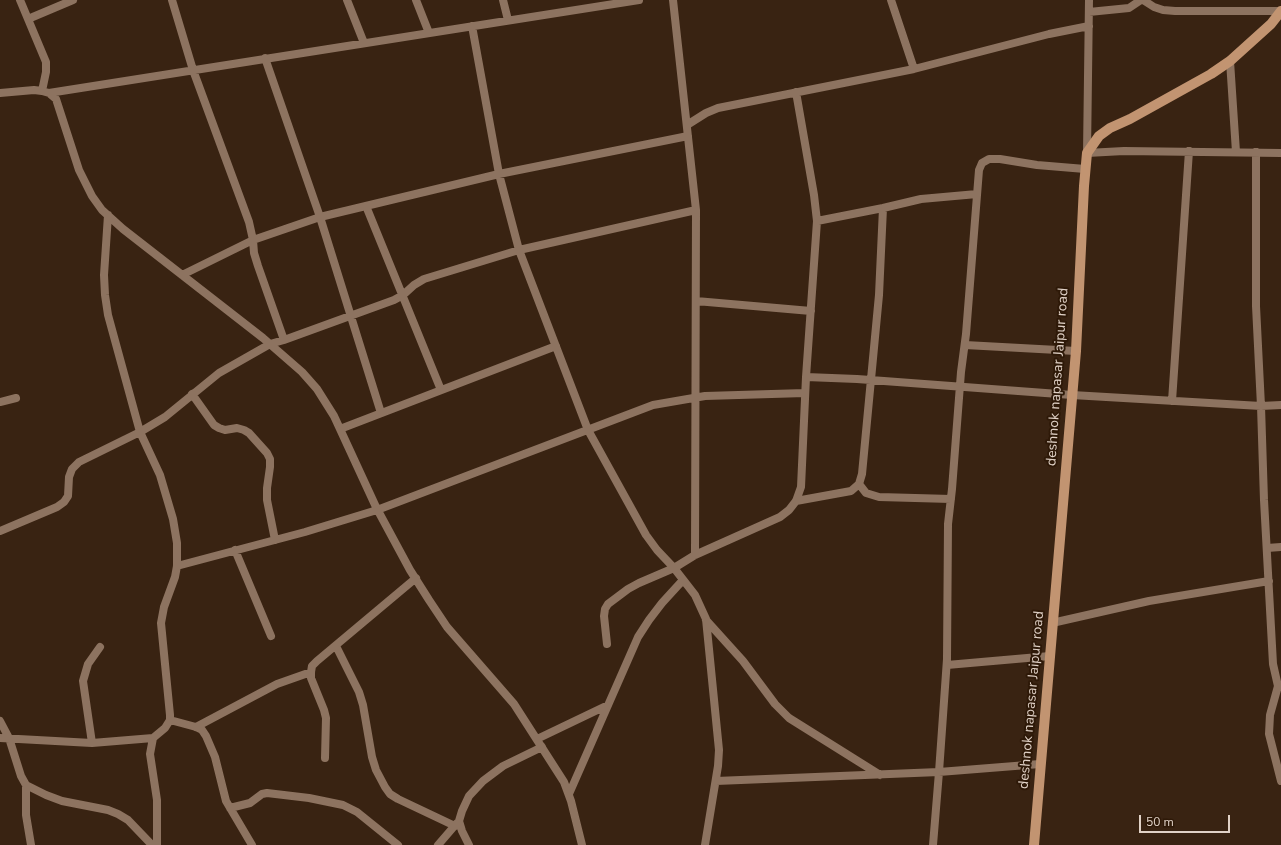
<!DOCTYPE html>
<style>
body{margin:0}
#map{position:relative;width:1281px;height:845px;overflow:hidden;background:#392312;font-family:"Nunito Sans",sans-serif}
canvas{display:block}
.scale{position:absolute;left:1139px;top:815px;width:91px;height:18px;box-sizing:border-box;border:2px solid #e1d2c7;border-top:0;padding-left:5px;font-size:12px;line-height:14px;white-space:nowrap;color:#e1d2c7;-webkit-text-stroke:3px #2e1908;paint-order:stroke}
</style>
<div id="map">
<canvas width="1281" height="845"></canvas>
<div class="scale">50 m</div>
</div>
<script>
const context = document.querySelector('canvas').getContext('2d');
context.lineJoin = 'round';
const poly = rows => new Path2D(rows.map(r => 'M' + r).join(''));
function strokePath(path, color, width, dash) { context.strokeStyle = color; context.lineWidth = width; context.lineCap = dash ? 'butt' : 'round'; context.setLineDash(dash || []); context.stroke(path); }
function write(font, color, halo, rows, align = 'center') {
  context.font = font + ' "Nunito Sans",sans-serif'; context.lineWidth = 4; context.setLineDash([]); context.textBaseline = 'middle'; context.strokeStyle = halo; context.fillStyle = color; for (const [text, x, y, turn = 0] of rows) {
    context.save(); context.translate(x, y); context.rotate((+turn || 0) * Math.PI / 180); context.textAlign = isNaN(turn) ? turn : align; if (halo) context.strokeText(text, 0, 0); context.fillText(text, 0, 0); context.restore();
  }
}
strokePath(poly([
 [20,0,46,62,46,72,42,91],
 [172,0,193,70,249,222,253,240,254,253,258,266,284,340],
 [347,0,364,43],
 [416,0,429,33],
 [503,0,508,20],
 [673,0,696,210,695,555],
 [891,0,914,69],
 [1089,0,1087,153,1124,151,1281,153],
 [1143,0,1154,7,1163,10,1175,11,1281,11],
 [1089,12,1129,8,1141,0],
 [28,19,73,0],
 [472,26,499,174,519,250,588,430,646,535,657,550,674,568,695,595,706,619,719,750,718,766,705,845],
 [265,58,320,217,381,413],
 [1230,61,1236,152],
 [0,93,34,90,42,91,49,93,56,99,79,170,92,196,102,210,123,229,263,338,302,372,317,389,334,416,376,507,410,570,429,600,447,627,514,704,564,782,571,801,582,845],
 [49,93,639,0],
 [687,125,706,113,718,108,914,69,1049,34,1089,26],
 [1256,152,1256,306,1261,406,1264,500,1273,664,1278,686,1281,687],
 [366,206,441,390],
 [108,215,104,275,105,295,108,315,140,432,160,475,173,519,177,543,177,566,175,577,164,607,161,623,170,715,170,720,165,728,153,738,150,754,157,800,157,845],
 [817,221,883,208,921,199,977,194],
 [182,275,253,240,320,217,499,174,688,136],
 [696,301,811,311],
 [965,345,1076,351],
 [806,377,857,379,1072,395,1261,406,1281,405],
 [192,394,214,425,219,428,225,430,237,428,244,430,249,433,267,453,270,459,270,467,267,488,267,500,275,540],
 [1172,401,1189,151],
 [0,402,16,398],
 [340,429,556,346],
 [859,484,866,493,879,497,951,499],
 [796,501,851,491,859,484,862,474,879,295,883,208],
 [0,531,57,507,64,502,68,496,69,477,72,469,79,462,140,432,165,417,219,373,270,344,284,340,394,300,403,295,414,285,424,279,519,250,696,210],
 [1267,548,1281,547],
 [235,550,271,636],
 [177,566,305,532,377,510,653,405,705,396,805,393],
 [706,620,743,661,775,704,789,718,880,775],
 [1052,623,1149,601,1269,581],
 [607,644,604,616,605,609,608,604,628,589,639,583,674,568,695,555,780,517,789,510,796,501,801,487,806,377,817,221,814,195,796,92],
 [336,646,359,692,363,705,372,757,376,770,385,787,390,794,398,799,455,826],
 [947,665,1050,656],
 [1278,686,1270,715,1269,734,1281,781],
 [170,720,196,727,202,730,206,736,215,757,226,801,252,845],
 [0,721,9,738,21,776,26,785,46,795,62,801,108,810,118,814,128,820,152,845],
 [196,727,277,684,311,672],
 [0,738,92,743,153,738],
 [537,739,608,705],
 [92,743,83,681,88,664,100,647],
 [325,758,326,718,324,710,311,678,311,672,312,666,317,661,416,578],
 [716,781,939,772,1040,764],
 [26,785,26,815,31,845],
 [569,794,638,637,649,620,662,603,683,580],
 [230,808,250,803,262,794,267,793,309,798,343,805,357,812,398,845],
 [438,845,457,823],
 [469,845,462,831,459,821,462,811,469,796,483,781,503,766,542,747],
 [933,845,939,772,947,659,948,524,952,489,961,372,966,334,979,170,982,163,989,159,1000,159,1037,165,1085,169]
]), '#8d7360', 8);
strokePath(poly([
 [1034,845,1076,351,1084,186,1087,153,1099,136,1110,128,1130,119,1211,74,1230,61,1271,24,1281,11]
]), '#c29471', 10);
write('14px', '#e1d2c7', '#2e1908', [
 ["deshnok napasar Jaipur road",1058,377,-86],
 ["deshnok napasar Jaipur road",1032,700,-85]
]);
</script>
